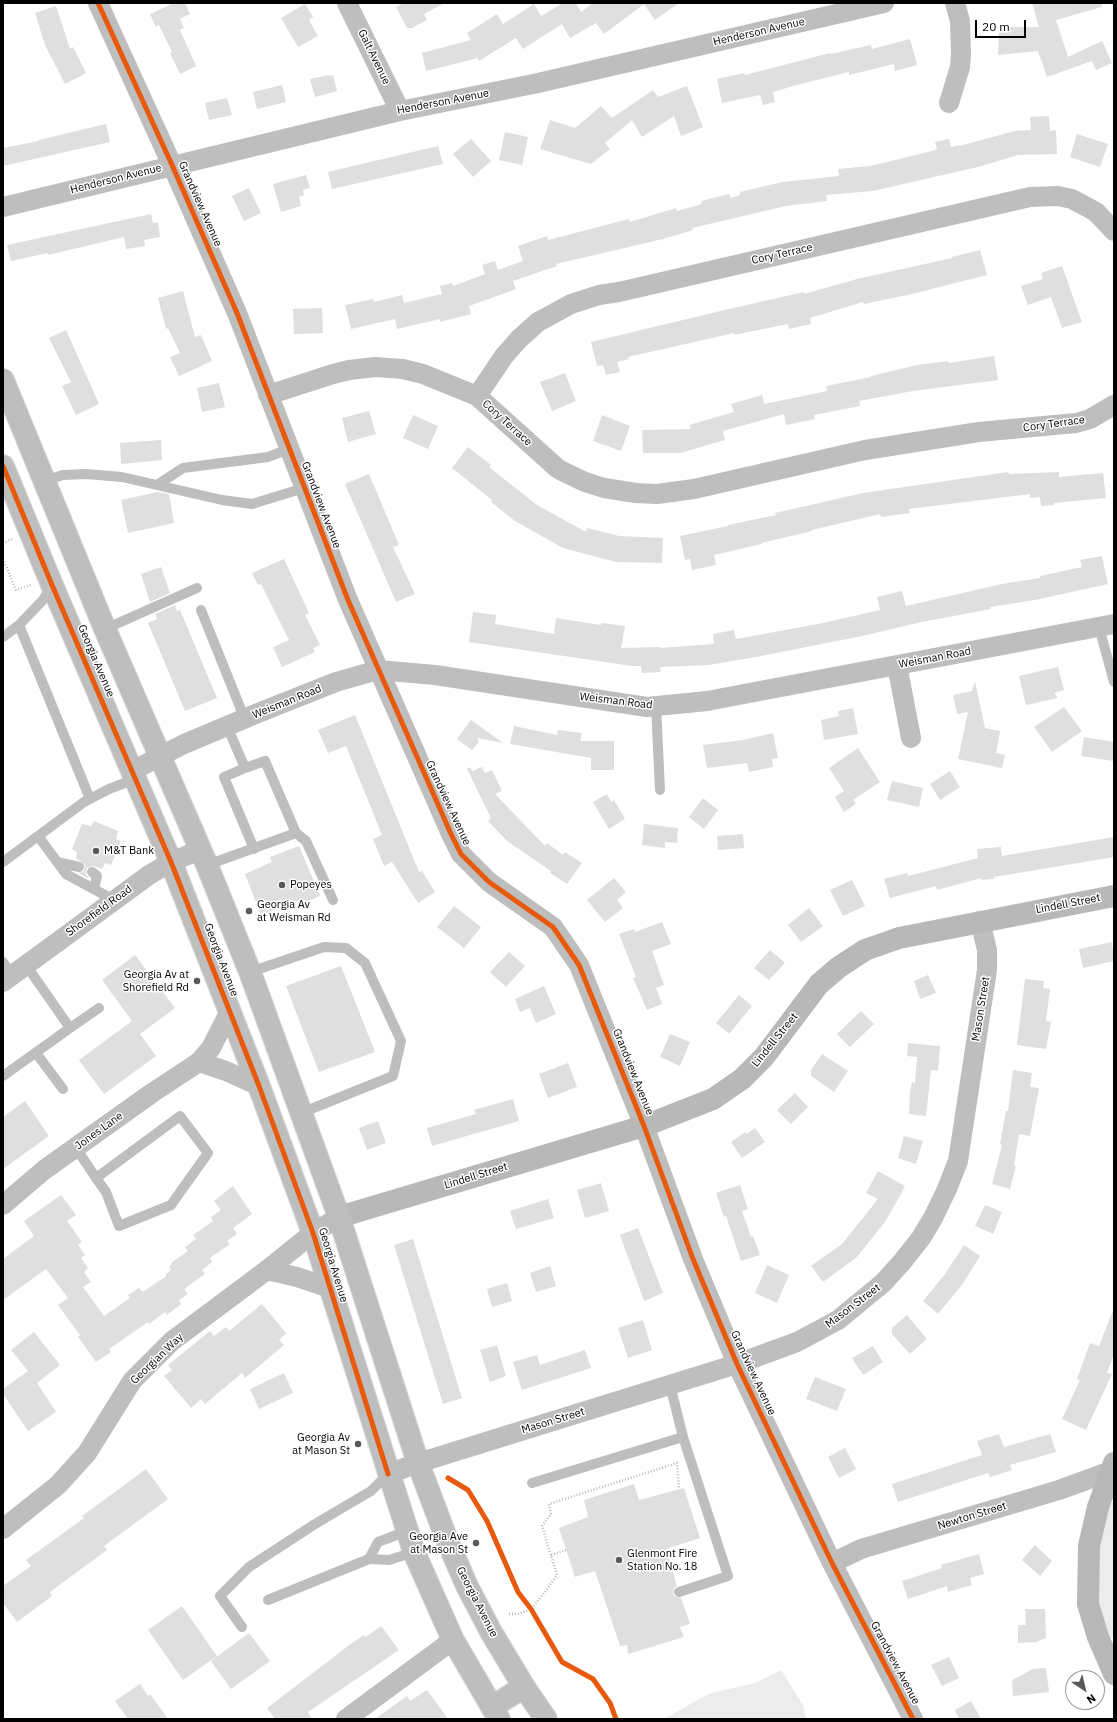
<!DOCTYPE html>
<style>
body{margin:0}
#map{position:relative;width:1117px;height:1722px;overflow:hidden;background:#fff;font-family:"IBM Plex Sans",sans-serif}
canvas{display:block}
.frame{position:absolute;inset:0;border:4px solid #000;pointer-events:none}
.north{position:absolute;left:1065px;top:1670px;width:40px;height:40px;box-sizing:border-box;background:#fff;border:1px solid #999;border-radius:50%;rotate:145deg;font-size:11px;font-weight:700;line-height:16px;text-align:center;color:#000}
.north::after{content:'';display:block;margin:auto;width:14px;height:18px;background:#595959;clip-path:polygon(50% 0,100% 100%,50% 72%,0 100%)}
.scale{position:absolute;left:975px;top:20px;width:51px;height:18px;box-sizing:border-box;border:2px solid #000;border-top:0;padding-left:5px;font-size:12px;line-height:14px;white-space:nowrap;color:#000;-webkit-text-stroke:3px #fff;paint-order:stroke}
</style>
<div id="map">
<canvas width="1117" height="1722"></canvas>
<div class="frame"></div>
<div class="north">N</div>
<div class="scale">20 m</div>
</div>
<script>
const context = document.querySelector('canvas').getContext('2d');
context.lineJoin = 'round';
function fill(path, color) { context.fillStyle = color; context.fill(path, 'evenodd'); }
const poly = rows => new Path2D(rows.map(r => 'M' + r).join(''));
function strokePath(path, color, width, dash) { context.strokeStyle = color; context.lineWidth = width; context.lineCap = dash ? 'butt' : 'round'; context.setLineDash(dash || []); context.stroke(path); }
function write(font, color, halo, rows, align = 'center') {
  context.font = font + ' "IBM Plex Sans",sans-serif'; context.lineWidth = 3; context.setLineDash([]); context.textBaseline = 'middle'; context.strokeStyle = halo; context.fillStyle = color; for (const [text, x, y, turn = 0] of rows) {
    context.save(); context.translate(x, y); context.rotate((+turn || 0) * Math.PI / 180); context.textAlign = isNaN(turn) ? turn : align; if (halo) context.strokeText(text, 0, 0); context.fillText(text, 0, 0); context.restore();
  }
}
fill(poly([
 [1114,1499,1114,1637,1109,1639,1096,1605,1094,1565,1106,1515],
 [781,1670,803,1705,806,1719,664,1719,708,1694,755,1683]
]), '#ececec');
fill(poly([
 [174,3,185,3,190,14,180,19,184,28,180,30,196,66,180,74,170,53,172,52,159,25,156,27,150,14],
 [404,3,445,3,424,14,427,20,412,28,407,28,396,7],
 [563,3,576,3,581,12,593,3,679,3,655,20,644,4,604,34,596,23,570,38,562,24,523,49,516,38,479,61,478,58,426,71,422,53,471,40,467,33,497,14,503,24,534,4,541,16],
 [1032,3,1102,3,1102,7,1056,20,1068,57,1102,41,1112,63,1096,70,1092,61,1047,77,1038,51,998,55,999,27,1039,27],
 [305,4,313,17,309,20,318,36,298,47,281,18],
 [56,6,70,49,73,47,86,73,65,84,45,45,35,13],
 [910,39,917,65,895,71,894,64,849,75,849,72,797,85,773,92,775,102,763,105,760,95,722,103,717,79,744,73,745,75,830,53,831,54,871,45,872,49],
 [329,75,329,76,333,75,337,91,315,97,310,79],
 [282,85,286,102,257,109,253,92],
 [687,86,703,127,681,136,674,116,642,137,632,120,605,143,610,149,591,164,540,149,550,120,575,128,601,106,612,118,653,90,658,97],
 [227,98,232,115,209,120,205,103],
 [1049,116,1050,131,1056,130,1057,154,1018,155,978,167,873,191,826,195,827,201,786,206,692,228,693,230,663,239,556,264,557,266,513,281,516,289,469,306,471,314,440,322,440,319,397,329,395,319,351,329,345,305,373,299,374,302,402,295,404,303,442,294,440,286,452,283,453,286,485,274,482,265,495,261,498,270,523,261,518,246,547,236,548,240,629,219,630,222,676,208,677,211,702,204,701,201,729,194,731,198,740,195,740,192,782,182,839,176,838,169,870,166,928,152,937,149,935,142,949,139,951,147,959,145,959,146,1015,131,1031,130,1030,117],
 [106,124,110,142,3,166,3,148,39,141,39,140],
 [505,132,528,137,522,165,499,160],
 [1077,134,1108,144,1100,167,1070,157],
 [471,139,491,161,473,177,453,154],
 [438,146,443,164,332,189,328,172],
 [306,175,310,188,303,190,304,195,299,197,301,206,281,212,273,184],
 [249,188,261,213,244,221,232,196],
 [151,214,153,223,158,222,160,237,144,240,145,246,126,249,124,237,48,255,48,253,11,261,7,245],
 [980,250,987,275,912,294,864,304,863,302,810,318,811,324,789,329,788,324,734,335,734,333,628,357,629,359,617,362,620,372,606,375,603,365,597,366,591,342,729,309,804,292,804,294,857,279,952,258,952,257],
 [1062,266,1082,322,1062,328,1051,297,1028,305,1021,286,1043,279,1041,273],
 [183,291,195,337,201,335,212,361,179,376,170,357,180,353,168,328,166,329,158,298],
 [322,308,323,333,294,334,293,309],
 [66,330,99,404,76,415,62,386,71,382,49,338],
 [994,356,998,380,913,391,859,401,860,406,814,415,815,419,786,425,784,414,723,431,725,440,680,453,643,453,642,430,691,429,689,425,734,412,731,404,762,395,764,404,827,391,826,386,871,377,871,376,917,365,948,361,949,363],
 [565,373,576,401,552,411,540,382],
 [219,383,225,407,202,412,197,388],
 [369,411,376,434,348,442,342,418],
 [413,415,438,426,428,449,403,438],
 [602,415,630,426,621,451,593,441],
 [161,440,162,460,121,464,120,443],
 [468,447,491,465,489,467,537,505,586,532,587,528,619,536,663,538,662,563,616,562,563,548,515,521,491,502,492,500,452,468],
 [1008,472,1009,474,1059,472,1059,477,1103,473,1106,498,1054,503,1054,505,1041,506,1040,497,1030,498,1030,494,909,509,910,513,881,517,880,514,812,530,812,531,761,543,762,544,714,555,716,565,692,570,690,559,685,560,680,536,728,526,728,525,776,515,775,513,863,493],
 [369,474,399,545,393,547,415,594,396,602,345,484],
 [158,492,169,494,174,523,128,533,121,500],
 [1102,556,1108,584,1035,600,990,607,991,609,922,622,862,636,756,657,709,665,660,667,661,672,642,673,641,666,632,666,469,642,473,612,496,615,495,624,554,634,556,618,601,625,601,623,625,626,621,648,660,647,660,648,714,644,713,634,734,630,736,639,818,624,880,610,877,597,902,591,906,606,1002,584,1040,578,1040,576,1082,567,1080,560],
 [284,559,309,613,305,615,320,645,313,648,315,652,282,667,273,647,289,640,261,584,258,585,252,573],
 [161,567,170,593,150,602,141,574],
 [175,605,177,611,180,610,217,698,185,711,148,623,157,619,155,614],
 [1058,667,1064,690,1054,693,1058,698,1026,705,1019,676],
 [975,681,985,728,1000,731,996,753,1005,755,1002,768,958,759,968,712,957,714,953,695,972,691],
 [1064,707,1082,731,1052,752,1034,727],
 [853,708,858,734,824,740,821,720,839,716,838,711],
 [355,715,419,872,422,871,435,892,418,903,392,862,384,866,373,839,382,835,346,746,328,753,318,730],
 [471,720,503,743,477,738,479,742,472,750,457,739],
 [514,726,557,735,558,730,582,733,580,741,614,741,614,770,591,770,591,758,510,744],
 [773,733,778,758,772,759,773,767,749,772,747,763,707,768,703,745,743,740],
 [1084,737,1114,742,1114,761,1081,756],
 [858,748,880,782,853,800,856,804,844,812,835,797,844,791,829,768],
 [469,767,473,771,482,767,485,773,492,770,502,791,495,794,545,846,547,843,563,855,565,852,582,863,567,884,550,873,551,871,507,841,488,821,491,818,467,769],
 [950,771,960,787,940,800,930,784],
 [892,781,923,788,919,807,887,800],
 [607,794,611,802,614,800,625,819,609,829,593,802],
 [703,798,718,810,704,829,689,817],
 [94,821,118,831,116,839,121,841,111,865,105,863,102,869,93,866,87,868,86,874,89,879,78,873,84,871,85,865,76,858,77,852,72,849,82,824,91,826],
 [644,824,678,828,677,843,665,842,665,848,642,845],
 [743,834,744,848,718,850,717,836],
 [1114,837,1114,857,994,877,994,879,981,880,981,878,937,890,936,886,890,898,884,879,907,873,908,876,978,858,977,849,1001,847,1002,856],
 [299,846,320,896,303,903,301,899,261,915,245,874,272,862,270,857],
 [614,878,626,892,617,900,623,908,605,922,587,900],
 [852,880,865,906,843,916,830,890],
 [454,906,481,927,464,948,437,927],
 [809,908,823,926,801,942,788,925],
 [662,922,671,944,652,951,664,985,656,988,662,1004,647,1010,633,978,636,977,619,934,634,929,635,932],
 [1112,942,1114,961,1083,968,1079,949],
 [770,950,785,963,769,980,754,968],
 [509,952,525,966,506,987,490,972],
 [135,955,175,1008,140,1034,156,1056,104,1094,79,1060,132,1021,102,980],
 [341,966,375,1052,319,1072,286,986],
 [928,975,936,993,920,999,914,981],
 [1025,979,1044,981,1043,988,1050,989,1046,1021,1051,1022,1046,1049,1017,1045],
 [544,986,556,1014,536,1023,530,1008,520,1012,515,999],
 [739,995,752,1006,729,1034,716,1023],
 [861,1011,874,1024,850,1047,837,1034],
 [670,1034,690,1042,680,1066,660,1057],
 [908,1043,940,1046,938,1071,931,1070,926,1116,909,1114,910,1093,912,1082,915,1083,917,1057,907,1056],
 [822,1054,848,1071,834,1092,811,1076,811,1070],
 [568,1063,577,1087,548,1098,539,1074],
 [1013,1070,1032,1073,1030,1087,1039,1088,1030,1136,1019,1134,1014,1165,1016,1166,1010,1189,992,1184,1002,1145,1000,1144,1006,1111,1008,1111],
 [795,1093,808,1107,791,1124,777,1110],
 [513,1099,519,1121,432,1146,427,1128,476,1114,474,1110],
 [25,1101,49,1136,3,1169,3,1117],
 [378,1121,386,1143,367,1150,359,1128],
 [755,1128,765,1142,742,1158,731,1142,745,1132,747,1134],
 [904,1136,923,1141,916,1164,898,1158],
 [878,1171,905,1186,901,1194,885,1222,856,1258,823,1282,811,1266,842,1244,878,1199,866,1193],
 [601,1183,609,1211,585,1218,577,1190],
 [740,1185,748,1209,742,1211,751,1237,753,1236,760,1255,741,1261,726,1216,724,1217,716,1193],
 [233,1186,252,1214,233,1228,237,1234,227,1241,230,1244,210,1258,212,1262,202,1270,205,1274,184,1289,188,1294,179,1300,181,1304,167,1315,165,1312,149,1324,148,1322,109,1349,111,1352,96,1362,78,1337,80,1335,58,1305,68,1298,46,1269,3,1300,3,1259,34,1236,24,1221,61,1195,76,1215,67,1221,82,1242,78,1245,85,1255,81,1258,88,1268,84,1272,91,1282,83,1287,104,1316,130,1298,128,1295,139,1288,143,1292,166,1276,166,1274,171,1270,169,1267,172,1264,171,1263,188,1251,185,1247,196,1239,193,1235,213,1221,211,1217,221,1210,214,1201],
 [548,1199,554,1218,516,1229,510,1211],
 [985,1205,1002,1212,993,1234,975,1226],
 [638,1228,663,1293,644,1301,620,1235],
 [413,1239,462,1398,443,1404,394,1245],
 [964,1245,980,1256,962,1285,938,1314,923,1301,945,1274],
 [767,1265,789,1275,777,1303,755,1293],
 [550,1266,556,1286,536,1292,530,1273],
 [507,1283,512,1301,492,1307,487,1289],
 [262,1304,286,1333,279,1340,284,1345,245,1378,242,1373,205,1404,201,1399,191,1408,164,1376,172,1370,168,1365,210,1331,214,1336,226,1327,229,1331],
 [1113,1310,1114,1354,1107,1373,1112,1374,1086,1430,1062,1419,1080,1380,1077,1379,1090,1343,1099,1346],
 [907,1315,927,1339,910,1354,892,1334,892,1328],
 [643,1320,652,1350,628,1358,618,1328],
 [34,1332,60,1365,37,1383,56,1412,28,1431,3,1394,3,1389,28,1371,11,1350],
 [497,1345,506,1376,490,1382,480,1350],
 [873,1346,883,1362,863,1375,852,1358],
 [585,1350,591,1368,522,1390,513,1362,537,1355,540,1365],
 [284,1373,293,1393,259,1409,250,1389],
 [815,1377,846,1389,837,1411,806,1399],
 [999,1434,1004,1447,1050,1434,1056,1452,1010,1465,1012,1470,990,1477,988,1473,898,1502,892,1484,982,1455,977,1441],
 [845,1448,856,1469,839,1478,828,1457],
 [146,1469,168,1499,104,1546,107,1550,50,1592,52,1596,17,1622,3,1603,3,1586,31,1566,26,1560,84,1518,82,1516],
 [634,1484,639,1500,684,1488,700,1538,666,1549,677,1586,674,1588,673,1594,675,1597,681,1598,690,1624,680,1627,684,1637,628,1654,627,1645,620,1646,595,1571,575,1577,559,1528,588,1517,584,1500],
 [1035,1545,1052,1561,1040,1576,1022,1560],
 [979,1554,984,1574,970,1578,972,1585,948,1592,947,1586,908,1599,902,1581,942,1568,941,1565],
 [182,1606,217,1656,183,1680,148,1630],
 [1025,1609,1045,1609,1046,1638,1036,1642,1018,1643,1018,1625,1026,1625],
 [381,1626,399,1650,308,1712,312,1719,275,1719,267,1708,352,1643,364,1635,366,1637],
 [249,1633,270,1661,231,1689,211,1661],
 [949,1657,959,1678,942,1686,931,1665],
 [1046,1668,1049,1692,1013,1696,1012,1680,1033,1669],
 [140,1684,148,1696,150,1694,168,1719,128,1719,115,1701],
 [427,1690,448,1719,375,1719,407,1696,410,1701],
 [971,1701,981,1719,959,1719,955,1710]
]), '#dfdfdf');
const primary = poly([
 [3,380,105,629,207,865,250,972,339,1217,418,1463,447,1540,467,1586,491,1632,524,1687,546,1719],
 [3,466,52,585,171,862,259,1086,313,1233,414,1552,453,1640,499,1719],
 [492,1707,524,1687]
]);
strokePath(primary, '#dbdbdb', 24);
strokePath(poly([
 [3,543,12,539],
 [3,559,16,590,31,585],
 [551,1555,566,1550],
 [509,1614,518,1614,531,1609,545,1592,557,1575,542,1526,551,1514,549,1504,677,1463,679,1489]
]), '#b9b9b9', 2.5, [1, 2]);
strokePath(poly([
 [44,481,63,475,86,474,122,477,222,500,252,504,304,488],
 [157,485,183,468,268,457,289,449],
 [201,610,240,707,243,720],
 [19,625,90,799],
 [1099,627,1114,682],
 [105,629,197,588],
 [3,637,19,625,43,600,52,585],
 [656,706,660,790],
 [245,768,224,777,254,849],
 [296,833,306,841,333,900],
 [38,836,66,874,114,900],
 [3,862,84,802,109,789,135,779],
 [57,862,79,867],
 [207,865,296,833,265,761,245,768,227,726],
 [92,872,97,876,94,888],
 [3,962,12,975],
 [26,965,70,1028,99,1008],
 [250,972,324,947,346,948,365,963,401,1041,393,1076,301,1113],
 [36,1053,63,1089],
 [3,1076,70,1028],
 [76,1148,96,1178,106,1192,119,1226,171,1205,208,1153,180,1116,96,1178],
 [532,1483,683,1437,670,1385],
 [369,1559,378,1542,407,1531],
 [679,1592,728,1576,683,1437],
 [268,1600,369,1559,389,1560,414,1552],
 [242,1627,220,1596,249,1567,315,1524,371,1491,388,1474]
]), '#bebebe', 10);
strokePath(poly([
 [98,3,172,165,237,313,348,600,451,834,461,854,489,882,553,927,579,965,644,1126,693,1259,737,1364,832,1563,913,1719],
 [347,3,400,111],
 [949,103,960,67,961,54,960,21,955,3],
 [3,207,400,111,538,83,884,3],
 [1114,231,1096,212,1072,199,1058,196,1030,197,619,292,599,295,571,304,538,322,519,339,504,356,477,396,557,468,562,471,585,482,604,488,636,493,657,494,694,489,865,450,979,432,1076,423,1090,419,1114,405],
 [268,395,333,374,349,370,375,367,403,369,423,374,477,396],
 [897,665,911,738],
 [132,771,184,744,258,713,336,682,378,670,435,675,647,707,707,701,1114,624],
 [3,982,149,875,171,862,200,850],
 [230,1011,211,1048,199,1062,226,1071,259,1086],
 [3,1205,44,1170,152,1093,199,1062],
 [267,1270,297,1277,330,1288],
 [388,1474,418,1463,737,1364,797,1342,838,1320,883,1283,902,1262,921,1238,933,1218,947,1189,958,1161,987,970,987,950,980,921],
 [3,1529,58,1485,87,1453,132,1381,172,1341,267,1270,313,1233,339,1217],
 [832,1563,861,1549,1059,1490,1114,1470],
 [346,1719,453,1640]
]), '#bebebe', 20);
strokePath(poly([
 [339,1217,644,1126,713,1099,742,1079,764,1057,819,984,839,967,865,950,899,938,1114,896],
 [1114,1463,1098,1507,1089,1546,1088,1604,1098,1637,1114,1674]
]), '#b8b8b8', 22);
strokePath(primary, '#bebebe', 22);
strokePath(poly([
 [98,3,172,165,237,313,348,600,451,834,461,854,489,882,553,927,579,965,644,1126,693,1259,737,1364,832,1563,913,1719],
 [3,466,52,585,171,862,259,1086,313,1233,388,1474],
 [448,1478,468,1490,487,1521,518,1592,531,1609,562,1662,593,1679,610,1703,616,1719]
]), '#e8590c', 5);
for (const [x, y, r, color] of [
 [96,851,4,"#595959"],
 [282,885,4,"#595959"],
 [249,911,4,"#595959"],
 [197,981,4,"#595959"],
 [358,1444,4,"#595959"],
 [476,1543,4,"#595959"],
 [619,1560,4,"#595959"]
]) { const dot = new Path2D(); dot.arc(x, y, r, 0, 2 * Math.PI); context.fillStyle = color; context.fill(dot); strokePath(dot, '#fff', 1.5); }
write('11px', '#000', '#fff', [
 ["Henderson Avenue",759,32,-13],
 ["Galt Avenue",374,57,64],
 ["Henderson Avenue",443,102,-11],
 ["Henderson Avenue",116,179,-14],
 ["Grandview Avenue",200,204,66],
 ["Cory Terrace",782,254,-13],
 ["Cory Terrace",507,423,42],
 ["Cory Terrace",1054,424,-8],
 ["Grandview Avenue",321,505,69],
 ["Weisman Road",935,658,-11],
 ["Georgia Avenue",96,661,67],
 ["Weisman Road",616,701,7],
 ["Weisman Road",287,702,-22],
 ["Grandview Avenue",448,803,65],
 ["Lindell Street",1068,904,-11],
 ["Shorefield Road",99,911,-36],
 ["Georgia Avenue",221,960,69],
 ["Mason Street",981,1009,-81],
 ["Lindell Street",775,1040,-51],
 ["Grandview Avenue",633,1072,68],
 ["Jones Lane",99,1131,-36],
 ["Lindell Street",476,1176,-17],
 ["Georgia Avenue",333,1265,73],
 ["Mason Street",853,1306,-37],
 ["Georgian Way",157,1359,-44],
 ["Grandview Avenue",753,1373,65],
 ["Mason Street",553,1421,-17],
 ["Newton Street",972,1516,-17],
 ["Georgia Avenue",477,1602,63],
 ["Grandview Avenue",895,1663,62]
]);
write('11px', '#000', '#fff', [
 ["M&T Bank",104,851],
 ["Popeyes",290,885],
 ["Georgia Av",257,905],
 ["at Weisman Rd",257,918],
 ["Georgia Av at",189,975,"right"],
 ["Shorefield Rd",189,988,"right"],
 ["Georgia Av",350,1438,"right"],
 ["at Mason St",350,1451,"right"],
 ["Georgia Ave",468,1537,"right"],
 ["at Mason St",468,1550,"right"],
 ["Glenmont Fire",627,1554],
 ["Station No. 18",627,1567]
], 'left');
</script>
